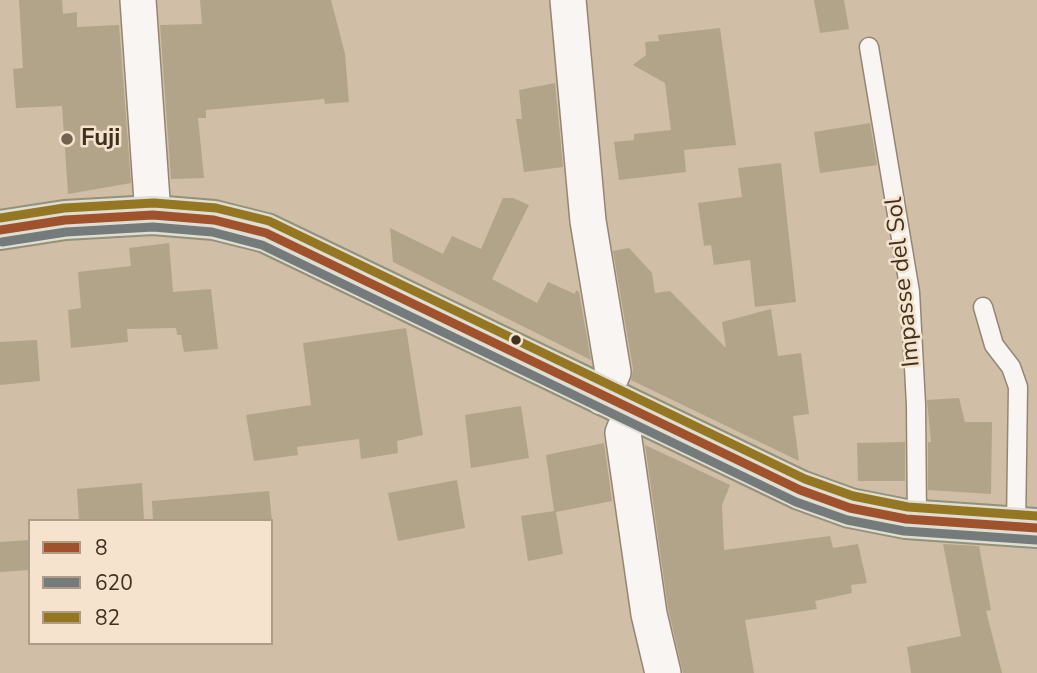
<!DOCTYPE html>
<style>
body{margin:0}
#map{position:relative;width:1037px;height:673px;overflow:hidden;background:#d0bea6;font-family:"Nunito Sans",sans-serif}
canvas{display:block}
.legend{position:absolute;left:28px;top:519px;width:245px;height:126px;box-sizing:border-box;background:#f5e3cd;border:2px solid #ac9c88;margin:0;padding:9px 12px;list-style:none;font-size:21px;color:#3f3120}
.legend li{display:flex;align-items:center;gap:14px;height:35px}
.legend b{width:35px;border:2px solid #ac9c88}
</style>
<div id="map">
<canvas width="1037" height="673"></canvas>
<ul class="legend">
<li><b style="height:9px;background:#a0522d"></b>8</li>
<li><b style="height:9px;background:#757a7b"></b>620</li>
<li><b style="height:9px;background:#957623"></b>82</li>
</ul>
</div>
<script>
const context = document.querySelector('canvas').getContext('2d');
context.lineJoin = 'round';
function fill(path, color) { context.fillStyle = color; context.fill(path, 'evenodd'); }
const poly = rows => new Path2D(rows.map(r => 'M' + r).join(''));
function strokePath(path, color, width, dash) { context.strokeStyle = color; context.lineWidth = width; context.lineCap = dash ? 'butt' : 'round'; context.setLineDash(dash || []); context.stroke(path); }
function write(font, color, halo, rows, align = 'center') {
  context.font = font + ' "Nunito Sans",sans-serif'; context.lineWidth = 5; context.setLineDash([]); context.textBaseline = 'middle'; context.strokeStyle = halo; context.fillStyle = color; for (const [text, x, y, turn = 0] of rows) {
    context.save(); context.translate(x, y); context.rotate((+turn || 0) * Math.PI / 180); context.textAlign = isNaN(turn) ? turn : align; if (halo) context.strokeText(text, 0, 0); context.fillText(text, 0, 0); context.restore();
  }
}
fill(poly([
 [19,0,62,0,63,14,77,12,77,27,119,25,131,183,68,194,62,106,16,108,13,69,23,68],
 [200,0,331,0,345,54,349,102,325,104,324,99,206,110,206,118,198,118,204,178,171,179,160,25,202,24],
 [814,0,844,0,849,29,820,33],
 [720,28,736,145,684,150,686,172,619,180,614,142,634,140,634,134,671,130,665,83,633,65,646,55,645,42,659,41,658,35],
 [555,83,563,167,524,172,516,119,522,119,519,90],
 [870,123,877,165,820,173,814,132],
 [781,163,796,302,755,307,750,260,714,265,711,245,704,246,698,203,742,197,738,168],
 [503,198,513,198,529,205,492,279,537,303,548,282,575,294,576,290,579,292,591,360,393,262,390,228,443,254,452,236,481,249],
 [169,243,173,292,211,289,218,349,184,352,181,335,177,335,176,328,127,329,128,342,71,348,68,310,81,308,78,272,131,266,129,248],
 [629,248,652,273,655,293,670,291,726,348,722,322,771,309,778,356,801,353,809,414,793,416,799,461,631,380,633,369,613,251],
 [406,328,423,435,397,441,398,453,361,459,359,439,297,447,298,455,254,461,246,415,311,405,303,343],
 [37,340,40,381,0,385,0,342],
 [959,398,965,422,992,422,991,494,928,490,928,442,931,442,927,400],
 [521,406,529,458,471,468,465,415],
 [905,442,905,481,858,481,857,443],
 [604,443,612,501,556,512,563,554,528,561,521,516,554,511,546,455],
 [645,445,730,485,722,505,724,550,830,536,833,548,858,544,867,583,851,585,852,593,815,601,817,609,745,620,754,673,683,673,668,608],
 [457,480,465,528,398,541,388,493],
 [142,483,144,521,79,521,77,489],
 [269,491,272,521,153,521,152,501],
 [30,540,30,570,0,572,0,542],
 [943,544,979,546,991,610,986,611,1002,673,911,673,907,647,961,636]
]), '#b1a489');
const service = poly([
 [869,47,910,292,916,405,917,520],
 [983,307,994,345,1011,367,1018,387,1016,527]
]);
const minor = poly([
 [138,0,153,215],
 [568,0,588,221,613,372,602,397],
 [632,412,623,433,649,614,663,673]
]);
const primary = poly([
 [0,230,65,220,153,215,214,220,266,233,800,490,850,508,906,519,1037,528]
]);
strokePath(service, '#958674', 21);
strokePath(minor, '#958674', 38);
strokePath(primary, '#949178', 42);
strokePath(service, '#f8f5f2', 18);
strokePath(minor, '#f8f5f2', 35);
strokePath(primary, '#deded3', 38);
strokePath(poly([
 [0,230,65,220,153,215,214,220,266,233,800,490,850,508,906,519,1037,528]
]), '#a0522d', 9);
strokePath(poly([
 [2,242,66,232,153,227,212,232,262,245,796,502,847,520,904,531,1036,540]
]), '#757a7b', 9);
strokePath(poly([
 [0,218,64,208,154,203,216,208,269,221,805,479,853,496,908,507,1037,516]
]), '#957623', 9);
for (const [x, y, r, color] of [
 [67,139,7,"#72624f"],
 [516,340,6,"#3f3120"]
]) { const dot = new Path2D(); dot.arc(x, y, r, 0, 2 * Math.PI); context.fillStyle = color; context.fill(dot); strokePath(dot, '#f5e3cd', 2.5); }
write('bold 24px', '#3f3120', '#f5e3cd', [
 ["Fuji",81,139]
], 'left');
write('24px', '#3f3120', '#f5e3cd', [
 ["Impasse del Sol",904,282,-96]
]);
</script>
